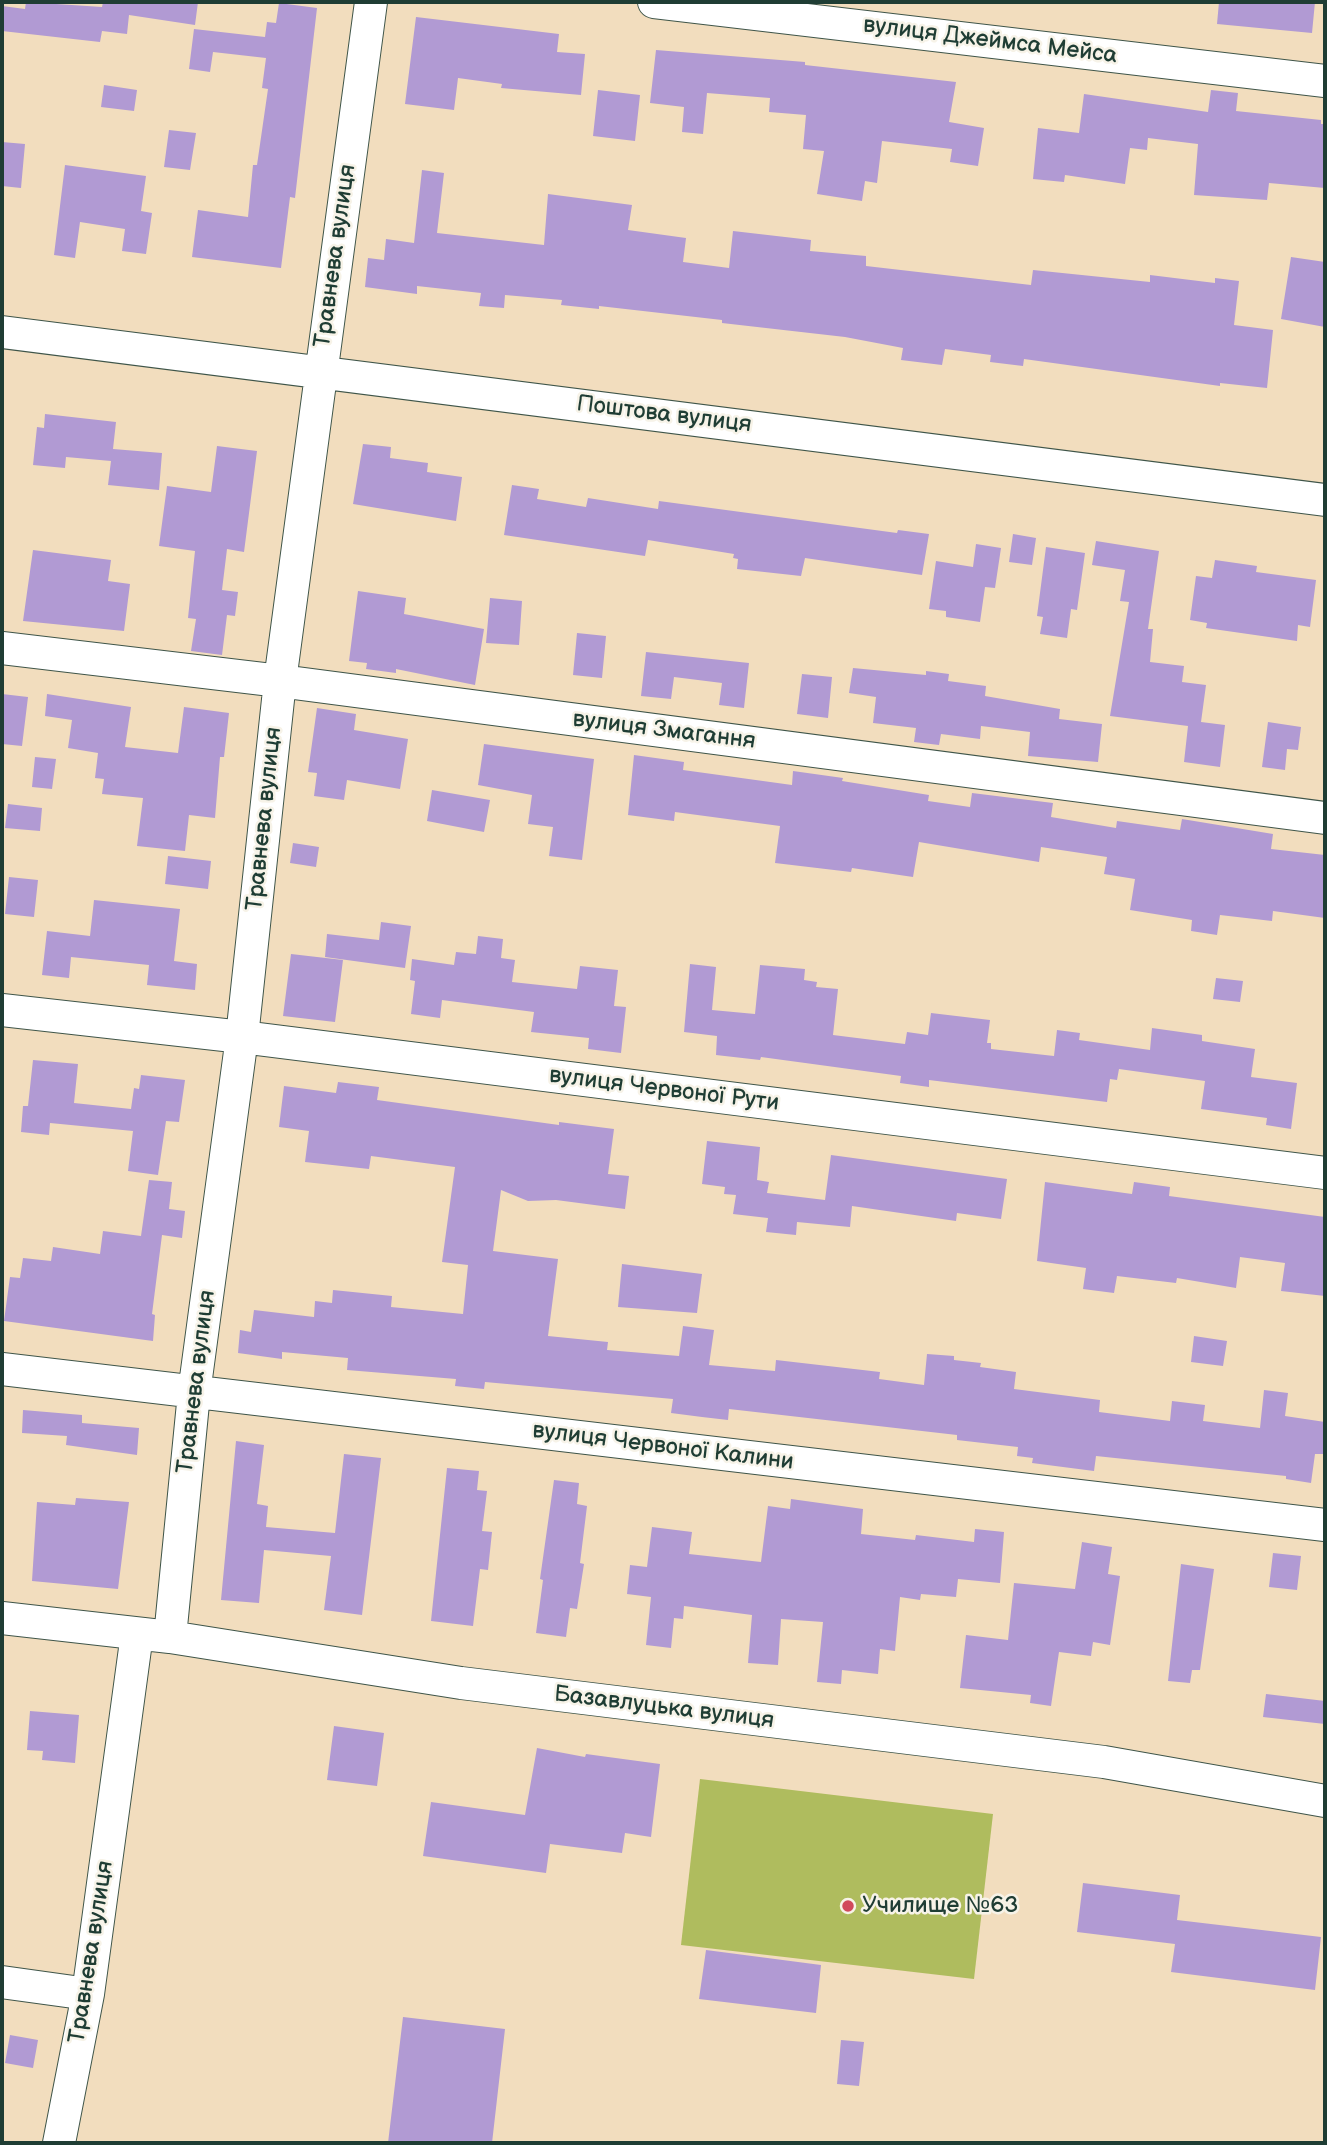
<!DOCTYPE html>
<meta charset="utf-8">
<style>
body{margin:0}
#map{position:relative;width:1327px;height:2145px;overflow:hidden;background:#f2ddbe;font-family:"Balsamiq Sans",sans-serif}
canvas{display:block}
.frame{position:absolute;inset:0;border:4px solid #1f3d34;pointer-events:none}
</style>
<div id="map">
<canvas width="1327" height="2145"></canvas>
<div class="frame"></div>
</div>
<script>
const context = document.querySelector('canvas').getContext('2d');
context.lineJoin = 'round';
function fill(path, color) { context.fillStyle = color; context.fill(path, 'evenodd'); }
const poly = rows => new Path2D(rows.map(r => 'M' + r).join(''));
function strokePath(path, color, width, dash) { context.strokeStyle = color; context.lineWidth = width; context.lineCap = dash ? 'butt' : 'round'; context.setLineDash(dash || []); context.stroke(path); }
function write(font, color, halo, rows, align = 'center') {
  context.font = font + ' "Balsamiq Sans",sans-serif'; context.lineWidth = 5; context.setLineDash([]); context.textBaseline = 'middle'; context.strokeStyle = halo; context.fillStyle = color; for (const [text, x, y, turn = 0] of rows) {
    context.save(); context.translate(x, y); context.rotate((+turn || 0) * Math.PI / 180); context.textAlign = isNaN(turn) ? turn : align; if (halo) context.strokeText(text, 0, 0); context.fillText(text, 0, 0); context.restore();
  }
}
fill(poly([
 [700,1779,993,1814,974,1979,681,1945]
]), '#afbc5e');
fill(poly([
 [26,2,102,7,103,2,198,2,195,25,129,15,127,34,102,31,100,42,2,31,2,6,25,9],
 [1219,2,1315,2,1312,33,1217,24],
 [279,3,317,8,295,198,290,197,281,268,192,257,198,210,248,217,253,165,257,165,268,89,262,88,266,58,213,52,210,72,189,69,194,29,265,37,267,22,276,23],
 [416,17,559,34,557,52,585,54,581,95,501,88,502,84,458,78,454,110,405,104],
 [656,50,805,62,805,65,956,82,949,122,984,128,978,166,950,162,952,149,882,141,877,183,865,181,862,201,817,194,824,151,803,149,806,115,769,112,770,98,707,93,703,134,682,132,684,107,650,103],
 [104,85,137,90,134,111,101,107],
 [598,90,640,95,635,141,593,136],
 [1211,90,1238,93,1236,111,1321,120,1321,124,1325,124,1325,188,1269,183,1267,200,1194,195,1198,144,1148,138,1147,150,1130,148,1125,184,1065,175,1064,182,1033,179,1038,128,1079,133,1084,94,1208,112],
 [169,130,196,133,190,170,164,167],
 [2,142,25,144,21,188,2,186],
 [65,165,146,176,141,211,152,213,146,254,122,251,125,229,80,222,75,258,54,255],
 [422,170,444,173,437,233,544,245,548,194,632,205,628,230,686,238,683,262,729,268,733,231,811,240,810,251,866,256,866,266,1031,285,1033,270,1150,282,1150,275,1215,283,1215,278,1239,281,1234,325,1273,330,1267,388,1220,383,1220,386,1024,359,1023,366,990,362,991,355,945,349,942,365,901,360,903,348,845,337,722,323,722,320,599,306,599,309,561,305,562,300,505,295,504,308,479,306,481,293,417,286,417,294,365,287,368,258,384,260,386,239,414,243],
 [1291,257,1325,262,1325,327,1281,319],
 [45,414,116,422,113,449,162,453,159,490,108,485,111,461,66,457,65,468,33,465,37,427,44,428],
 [363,444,391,447,390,458,428,463,427,472,462,477,456,521,353,504],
 [217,446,257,451,244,552,227,549,222,590,238,592,235,616,227,615,222,655,191,651,196,619,188,618,195,551,159,546,167,486,211,492],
 [512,485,539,489,537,499,586,507,588,498,658,509,659,501,897,533,898,530,929,534,922,575,805,558,801,576,737,569,738,559,733,558,734,554,648,540,645,556,504,535],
 [1013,534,1036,538,1032,565,1009,562],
 [1096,541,1159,551,1148,629,1153,629,1150,662,1184,666,1182,682,1206,685,1201,722,1225,725,1220,767,1184,762,1188,726,1110,716,1129,602,1120,601,1125,570,1092,565],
 [976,544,1001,548,995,588,985,587,980,622,946,617,946,611,929,609,936,561,973,567],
 [1046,547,1085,553,1077,610,1071,609,1067,638,1040,634,1043,617,1037,616],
 [33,550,111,560,108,581,130,584,124,631,23,621],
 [1215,560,1257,566,1256,572,1316,580,1310,627,1298,625,1297,641,1206,628,1207,623,1190,620,1196,576,1212,578],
 [358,591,406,598,404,614,484,629,475,685,396,669,396,673,366,669,367,663,349,661],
 [490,598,522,601,519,645,486,643],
 [577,633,606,636,602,678,573,675],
 [646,652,749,663,744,708,719,705,722,683,674,677,671,699,641,696],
 [853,668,926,675,926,671,949,674,948,681,986,686,985,696,1060,709,1059,719,1102,724,1098,762,1028,756,1030,732,981,726,980,739,941,734,939,745,914,742,916,728,873,723,876,697,849,693],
 [802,674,832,677,828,718,797,714],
 [2,694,28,697,22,746,2,744],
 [47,694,131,707,125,747,178,753,184,707,229,713,224,757,220,757,215,818,189,815,185,851,137,846,143,798,102,794,104,779,95,778,98,753,68,748,72,720,45,716],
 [317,708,356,714,354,730,408,739,400,789,347,780,344,800,314,796,317,773,308,772],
 [1268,722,1301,727,1298,750,1287,749,1285,770,1262,767],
 [484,744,594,759,582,860,549,856,553,827,528,824,532,795,478,785],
 [634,755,684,762,683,770,792,785,793,771,843,778,842,781,929,795,928,801,970,807,972,793,1053,803,1051,817,1116,828,1117,821,1180,830,1182,819,1273,834,1271,849,1325,855,1325,918,1273,911,1272,921,1220,915,1217,935,1191,931,1192,920,1130,910,1135,879,1104,874,1107,857,1041,847,1039,862,919,842,913,877,852,868,851,872,775,863,780,826,675,812,674,821,628,815],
 [35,757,56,759,52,789,32,787],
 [432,790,490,800,484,832,427,821],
 [8,804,42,808,40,831,5,828],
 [293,843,319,847,316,867,290,863],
 [168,856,211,861,208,889,165,884],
 [9,877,38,880,34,917,5,914],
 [94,900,180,909,174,961,197,964,195,990,147,985,149,965,71,957,69,978,42,975,47,931,90,936],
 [381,922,411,926,405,968,325,957,327,934,379,940],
 [478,936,503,939,501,958,515,960,512,982,577,989,580,966,618,970,614,1006,626,1007,621,1053,588,1049,589,1038,531,1032,534,1012,442,1000,440,1018,411,1014,415,981,410,980,412,959,454,965,456,952,476,954],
 [291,954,343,960,335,1022,283,1016],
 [690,964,716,967,712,1010,755,1014,760,965,805,969,804,980,817,982,816,987,838,989,833,1035,905,1044,907,1032,928,1035,931,1013,990,1020,987,1043,991,1043,991,1049,1054,1056,1057,1030,1080,1033,1079,1040,1150,1050,1152,1028,1202,1035,1202,1041,1255,1049,1251,1077,1297,1083,1291,1129,1266,1125,1267,1118,1201,1109,1205,1081,1119,1069,1117,1080,1110,1079,1107,1102,929,1080,929,1087,900,1083,901,1076,761,1057,760,1060,716,1055,717,1036,684,1032],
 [1216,978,1243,981,1240,1002,1213,999],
 [33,1060,78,1064,74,1103,131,1109,134,1088,139,1089,141,1075,185,1080,179,1122,166,1121,158,1175,128,1171,133,1131,50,1123,49,1135,21,1132,23,1106,28,1106],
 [338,1082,379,1087,377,1100,559,1125,559,1122,614,1129,608,1174,629,1176,625,1209,556,1200,528,1201,501,1190,493,1251,558,1259,548,1336,608,1342,607,1350,679,1356,683,1326,714,1330,709,1365,775,1371,776,1360,880,1372,879,1379,924,1385,927,1354,954,1356,954,1360,981,1363,980,1367,1016,1372,1014,1389,1100,1400,1099,1412,1170,1421,1172,1401,1205,1405,1203,1421,1260,1428,1264,1390,1288,1393,1285,1416,1325,1422,1325,1454,1315,1454,1311,1483,1286,1479,1286,1476,1096,1456,1094,1471,1032,1463,1033,1458,1017,1456,1018,1447,957,1440,957,1435,729,1409,728,1420,702,1417,671,1413,673,1399,485,1382,484,1389,455,1386,456,1379,347,1370,348,1358,282,1352,282,1359,238,1353,240,1330,251,1332,254,1310,314,1317,315,1301,332,1303,333,1290,392,1296,391,1307,463,1314,468,1265,442,1262,455,1167,371,1156,369,1169,305,1162,309,1131,279,1127,284,1086,336,1093],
 [707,1141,760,1147,757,1180,769,1182,767,1193,825,1200,831,1155,1007,1179,1001,1219,957,1213,956,1221,852,1206,850,1227,797,1222,796,1235,766,1232,768,1218,733,1214,736,1195,724,1194,725,1187,702,1184],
 [149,1180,172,1182,169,1209,185,1211,182,1238,162,1235,152,1314,155,1315,153,1341,4,1321,10,1277,20,1278,23,1258,51,1261,53,1247,100,1254,103,1231,141,1236],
 [1045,1182,1132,1194,1134,1182,1170,1187,1169,1196,1325,1217,1325,1296,1281,1291,1285,1263,1240,1257,1236,1288,1177,1278,1176,1283,1117,1276,1114,1293,1083,1289,1086,1268,1037,1261],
 [622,1264,702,1274,697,1313,618,1307],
 [1194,1336,1227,1341,1223,1366,1191,1362],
 [23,1410,82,1415,82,1423,139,1428,137,1455,66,1445,67,1436,22,1433],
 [236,1441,264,1445,257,1504,268,1506,266,1527,335,1533,344,1454,381,1458,362,1615,324,1610,331,1556,264,1550,259,1603,221,1600],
 [447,1468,479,1471,477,1490,487,1491,482,1531,492,1532,488,1570,480,1569,473,1626,431,1621],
 [554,1480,579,1483,577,1504,587,1506,580,1563,584,1564,577,1609,570,1608,566,1637,536,1633,543,1580,540,1579],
 [76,1498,129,1502,118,1589,32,1581,37,1502,75,1505],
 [791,1499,863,1509,861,1534,915,1540,916,1535,974,1542,975,1529,1004,1532,1000,1583,958,1579,956,1597,921,1594,920,1600,900,1597,895,1651,880,1649,878,1674,842,1670,841,1684,817,1682,823,1622,781,1619,778,1665,748,1663,752,1615,684,1606,683,1619,674,1618,671,1648,646,1645,651,1597,627,1594,630,1565,647,1567,652,1527,692,1532,689,1554,761,1562,768,1506,790,1509],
 [1082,1542,1112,1547,1108,1574,1120,1576,1110,1645,1093,1642,1091,1656,1059,1652,1051,1706,1030,1703,1031,1695,960,1688,966,1635,1008,1640,1014,1583,1075,1589],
 [1273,1553,1301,1556,1297,1590,1269,1587],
 [1181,1564,1214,1569,1200,1670,1192,1670,1190,1683,1168,1681],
 [1266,1694,1325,1701,1325,1724,1263,1717],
 [30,1711,79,1715,75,1763,42,1760,43,1751,27,1750],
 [334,1726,384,1733,377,1786,327,1780],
 [537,1748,585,1757,586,1754,660,1764,651,1837,625,1833,622,1853,550,1844,546,1873,423,1856,431,1802,525,1815],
 [1083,1883,1180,1895,1177,1920,1321,1937,1315,1990,1171,1972,1175,1944,1077,1932],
 [706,1950,821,1965,816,2013,699,1999],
 [403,2017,505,2029,492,2143,388,2143],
 [10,2035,38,2040,33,2068,5,2063],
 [841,2040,864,2042,859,2086,837,2084]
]), '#b19ad3');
const minor = poly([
 [654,2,1325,81],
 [2,332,1325,500],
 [2,648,280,681,1325,818],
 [2,1010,242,1037,1325,1173],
 [2,1369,1325,1525],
 [2,1618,170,1637,461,1683,1104,1762,1325,1801],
 [170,1637,194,1393,242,1037,280,681,371,2],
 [2,1982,88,1994],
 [59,2143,88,1994,137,1634]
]);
strokePath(minor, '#3f5549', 34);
strokePath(minor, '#fff', 32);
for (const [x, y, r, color] of [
 [848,1906,7,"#d1495b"]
]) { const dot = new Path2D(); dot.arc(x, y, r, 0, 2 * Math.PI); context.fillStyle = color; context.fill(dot); strokePath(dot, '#f7f3e8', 2.5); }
write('23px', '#1f3d34', '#f7f3e8', [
 ["вулиця Джеймса Мейса",990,41,7],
 ["Травнева вулиця",336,256,-82],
 ["Поштова вулиця",664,415,7],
 ["вулиця Змагання",664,731,7],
 ["Травнева вулиця",265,819,-84],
 ["вулиця Червоної Рути",664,1090,7],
 ["Травнева вулиця",197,1382,-83],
 ["вулиця Червоної Калини",663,1447,7],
 ["Базавлуцька вулиця",664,1708,7],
 ["Травнева вулиця",92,1952,-81]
]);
write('23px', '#1f3d34', '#f7f3e8', [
 ["Училище №63",862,1906]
], 'left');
</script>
